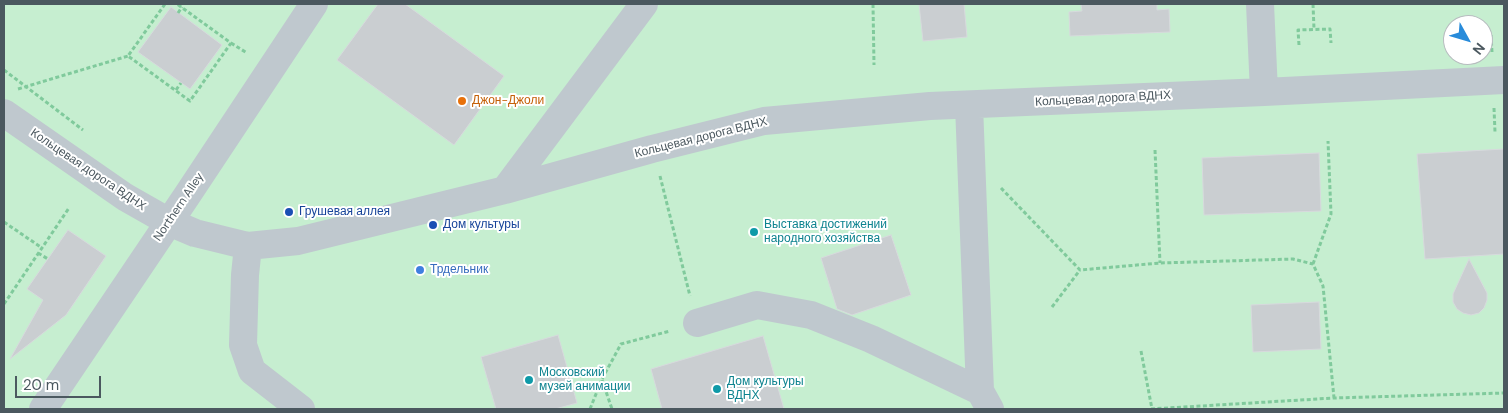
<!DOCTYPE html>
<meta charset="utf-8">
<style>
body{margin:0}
#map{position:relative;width:1508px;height:413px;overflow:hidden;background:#f5f3f3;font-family:"DM Sans",sans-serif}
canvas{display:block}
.frame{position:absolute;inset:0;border:5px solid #4b585f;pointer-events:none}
.north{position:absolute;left:1443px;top:15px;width:50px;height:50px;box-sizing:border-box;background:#fff;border:1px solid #b7bcbf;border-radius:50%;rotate:129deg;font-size:14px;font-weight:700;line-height:20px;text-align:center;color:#4b585f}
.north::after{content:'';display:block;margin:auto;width:18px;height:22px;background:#288bda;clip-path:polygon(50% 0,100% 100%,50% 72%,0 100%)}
.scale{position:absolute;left:15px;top:376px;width:86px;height:22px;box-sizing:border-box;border:2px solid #4b585f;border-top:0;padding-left:6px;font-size:15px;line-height:18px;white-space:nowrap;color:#4b585f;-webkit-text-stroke:4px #fff;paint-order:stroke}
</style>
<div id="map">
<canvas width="1508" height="413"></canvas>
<div class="frame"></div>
<div class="north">N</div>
<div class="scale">20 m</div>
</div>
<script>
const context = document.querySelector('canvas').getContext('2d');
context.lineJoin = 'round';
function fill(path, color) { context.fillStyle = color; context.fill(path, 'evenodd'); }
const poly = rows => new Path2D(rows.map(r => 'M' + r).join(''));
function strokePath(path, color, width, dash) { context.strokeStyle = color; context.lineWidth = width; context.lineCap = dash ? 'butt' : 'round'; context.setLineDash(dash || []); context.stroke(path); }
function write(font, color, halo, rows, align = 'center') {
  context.font = font + ' "DM Sans",sans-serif'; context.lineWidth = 4; context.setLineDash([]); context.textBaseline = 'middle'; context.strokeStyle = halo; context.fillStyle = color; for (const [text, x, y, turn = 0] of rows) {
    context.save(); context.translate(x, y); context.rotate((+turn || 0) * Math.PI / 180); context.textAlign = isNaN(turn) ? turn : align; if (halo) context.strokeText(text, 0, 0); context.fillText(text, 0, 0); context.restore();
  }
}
fill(poly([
 [4,4,1504,4,1504,409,4,409],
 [1453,25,1483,25,1483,55,1453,55]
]), '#c6eed0');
const building = poly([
 [378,4,405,4,504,76,454,145,337,60,378,4],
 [919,4,964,4,967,37,923,41,919,4],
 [1081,4,1157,4,1157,10,1169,9,1170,32,1070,36,1069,12,1082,11,1081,4],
 [171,7,222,45,190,89,138,52,171,7],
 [1504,149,1504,254,1425,259,1417,154,1504,149],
 [1319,153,1321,211,1204,215,1202,158,1319,153],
 [68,230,106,256,66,315,10,359,43,300,27,289,68,230],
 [891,235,911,295,852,315,837,309,821,258,891,235],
 [1469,259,1487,293,1487,300,1484,308,1479,313,1471,315,1463,313,1457,309,1453,302,1453,294,1469,259],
 [1319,302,1321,349,1253,352,1251,305,1319,302],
 [558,335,577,403,555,409,496,409,481,357,558,335],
 [763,336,784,409,662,409,651,369,763,336]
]);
fill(building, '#caced1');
strokePath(building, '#d7dadd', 1);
strokePath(poly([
 [165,4,128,56,190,101,231,43,177,4],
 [873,4,874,65],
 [1313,4,1314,29],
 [178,13,182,7],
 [1491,35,1492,52],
 [231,43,247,53],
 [1299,45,1298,30,1330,29,1331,43],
 [4,70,83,130],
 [18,89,128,56],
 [176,90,181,83],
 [1494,108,1495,132],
 [1155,150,1160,263],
 [660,176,690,296],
 [1001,188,1080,270,1160,263,1293,259,1313,264,1323,286,1334,398],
 [4,222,42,248],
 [38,253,48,259],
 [1313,264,1331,214,1328,141],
 [4,304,69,208],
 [1052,307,1080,270],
 [1141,351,1152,409],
 [602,380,612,409],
 [590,409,602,379,621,344,670,331],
 [1151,409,1334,398,1504,393]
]), '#80ca9c', 3, [4, 2.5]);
strokePath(poly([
 [1260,4,1264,92],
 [969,105,980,391,990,409],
 [4,113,125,197,169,222,195,233,248,246,298,241,505,190,652,149,764,121,930,106,1264,92,1504,80],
 [505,190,644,4],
 [248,246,245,275,243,345,252,371,301,409],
 [697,323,757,305,811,315,871,339,980,391],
 [43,409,188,194,314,4]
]), '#bfc8ce', 28);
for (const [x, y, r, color] of [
 [462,101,5,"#e8710a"],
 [289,212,5,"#1a4fb4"],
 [433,225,5,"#1a4fb4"],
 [754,232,5,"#0f9aa8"],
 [420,270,5,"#3f7fe0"],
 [529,380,5,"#0f9aa8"],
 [717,389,5,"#0f9aa8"]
]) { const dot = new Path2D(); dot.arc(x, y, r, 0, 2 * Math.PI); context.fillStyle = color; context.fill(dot); strokePath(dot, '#fff', 2); }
write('12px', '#4b585f', '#fff', [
 ["Кольцевая дорога ВДНХ",1103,99,-3],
 ["Кольцевая дорога ВДНХ",701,138,-14],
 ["Кольцевая дорога ВДНХ",88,170,34],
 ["Northern Alley",179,207,-56]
]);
write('12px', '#c56008', '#fff', [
 ["Джон-Джоли",472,101]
], 'left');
write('12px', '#164399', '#fff', [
 ["Грушевая аллея",299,212],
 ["Дом культуры",443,225]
], 'left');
write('12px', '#0d838f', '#fff', [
 ["Выставка достижений",764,225],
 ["народного хозяйства",764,239],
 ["Московский",539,373],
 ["музей анимации",539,387],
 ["Дом культуры",727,382],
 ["ВДНХ",727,396]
], 'left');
write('12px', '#366cbe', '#fff', [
 ["Трдельник",430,270]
], 'left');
</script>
